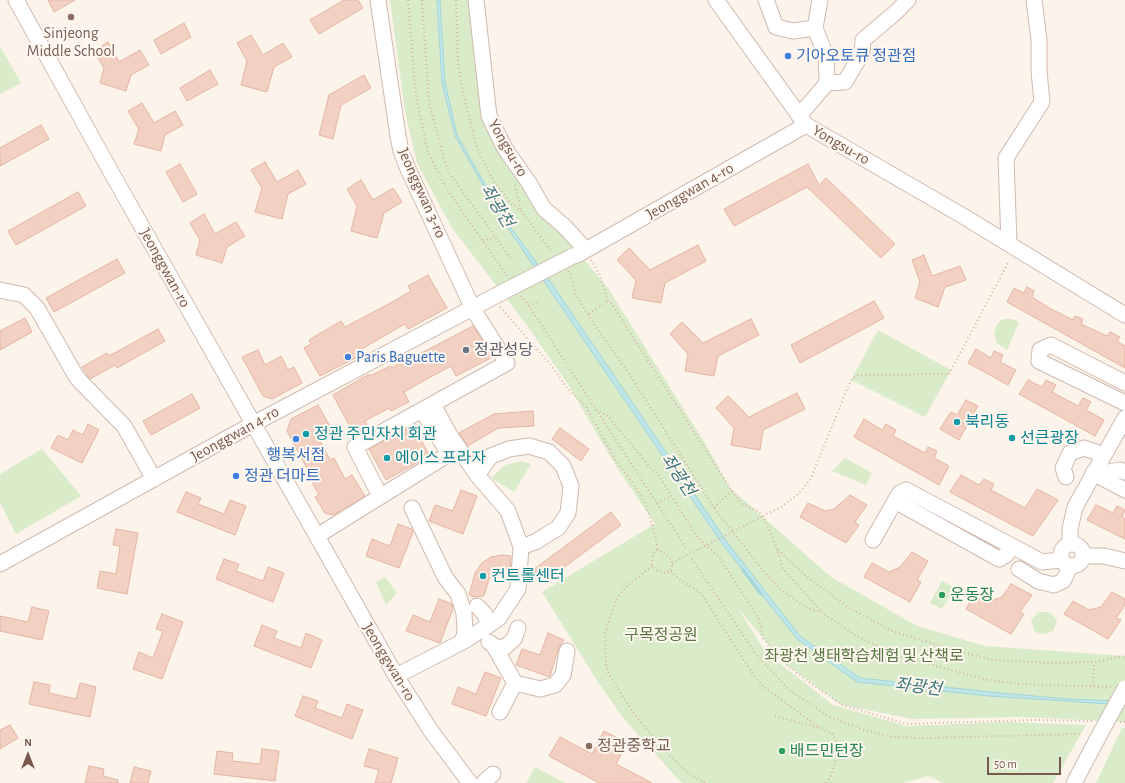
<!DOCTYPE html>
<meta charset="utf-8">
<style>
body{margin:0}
#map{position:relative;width:1125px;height:783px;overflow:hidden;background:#fcf3ea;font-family:"Alegreya Sans",sans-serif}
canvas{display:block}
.north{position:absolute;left:8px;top:735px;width:40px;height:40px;-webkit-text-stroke:3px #fff8f1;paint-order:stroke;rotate:0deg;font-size:11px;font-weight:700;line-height:16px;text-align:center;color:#78584d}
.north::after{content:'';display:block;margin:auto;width:14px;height:18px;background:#78584d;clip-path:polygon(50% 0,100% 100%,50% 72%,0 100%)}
.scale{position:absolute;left:987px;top:757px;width:74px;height:18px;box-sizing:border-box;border:2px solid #78584d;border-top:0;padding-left:5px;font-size:12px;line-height:14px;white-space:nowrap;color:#78584d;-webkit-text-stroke:3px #fff8f1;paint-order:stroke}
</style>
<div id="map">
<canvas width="1125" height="783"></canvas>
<div class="north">N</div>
<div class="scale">50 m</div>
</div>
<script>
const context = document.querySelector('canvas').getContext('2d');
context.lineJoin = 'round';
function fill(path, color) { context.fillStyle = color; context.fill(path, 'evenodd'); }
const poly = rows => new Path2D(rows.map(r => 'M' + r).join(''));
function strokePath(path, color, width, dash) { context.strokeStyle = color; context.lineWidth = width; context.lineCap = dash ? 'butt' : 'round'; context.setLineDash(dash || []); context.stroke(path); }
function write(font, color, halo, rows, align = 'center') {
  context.font = font + ' "Alegreya Sans","Noto Sans KR",sans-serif'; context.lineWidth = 4; context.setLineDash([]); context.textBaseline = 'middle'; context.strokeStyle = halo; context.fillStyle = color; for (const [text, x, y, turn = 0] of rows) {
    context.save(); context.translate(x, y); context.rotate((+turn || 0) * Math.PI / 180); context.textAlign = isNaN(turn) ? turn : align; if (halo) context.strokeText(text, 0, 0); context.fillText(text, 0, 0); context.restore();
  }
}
fill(poly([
 [390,0,471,0,485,111,523,186,608,288,706,445,730,488,831,577,917,626,985,646,1125,656,1125,722,1024,717,913,719,842,705,783,662,737,607,763,648,774,659,833,705,907,726,1009,722,1086,725,1053,783,944,783,928,776,903,783,683,783,678,779,623,718,598,682,542,592,655,524,614,463,569,386,526,324,452,228,417,163,405,111],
 [0,46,21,83,0,94],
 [1003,319,1011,319,1019,322,1007,350,997,343,994,334,997,324],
 [878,330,951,370,925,417,851,380],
 [42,449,81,496,16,534,0,502,0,474],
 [845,458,872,473,866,485,832,471],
 [521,461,531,464,514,492,491,478,505,465],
 [385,577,397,593,386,605,376,582],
 [942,581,955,588,942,609,930,603],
 [1038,612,1048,612,1054,616,1057,621,1053,631,1044,634,1035,632,1031,621],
 [1122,728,1125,728,1125,783,1096,783],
 [535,767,565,783,526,783]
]), '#d9ebc8');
const water = poly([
 [437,0,440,0,445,82,457,135,506,221,550,281,727,542,800,636,860,678,991,692,1066,699,1125,701,1125,705,989,696,857,682,797,639,723,545,545,283,504,222,455,136,442,83,437,0]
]);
fill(water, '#bee5e7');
strokePath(water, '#a4d5d8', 1);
strokePath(poly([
 [743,570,761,594]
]), '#a4d5d8', 3);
const building = poly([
 [48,0,75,0,54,12,48,0],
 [344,0,358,0,363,8,319,34,310,20,344,0],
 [184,23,191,37,161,54,154,40,184,23],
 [251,35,263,55,283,43,292,57,274,67,267,92,241,85,247,61,237,43,251,35],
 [108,42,119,62,140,50,149,65,131,75,126,91,100,83,104,68,94,51,108,42],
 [210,70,218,84,187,101,180,88,210,70],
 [364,75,371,88,341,105,333,139,319,135,329,95,364,75],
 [142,103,154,123,175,111,183,125,165,135,161,151,134,144,139,129,128,111,142,103],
 [41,125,49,139,0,166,0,148,41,125],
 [265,162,277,182,298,170,306,184,288,194,282,219,255,212,262,188,251,170,265,162],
 [180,164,197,194,183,202,166,172,180,164],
 [808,164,819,185,826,178,895,244,881,258,807,187,734,226,724,209,808,164],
 [361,180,373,200,393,188,402,202,384,213,377,238,351,231,357,206,347,189,361,180],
 [78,192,86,206,16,245,8,231,78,192],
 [204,214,215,234,236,222,245,236,227,247,222,263,196,255,200,240,190,223,204,214],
 [698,245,706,261,665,283,661,303,632,298,636,280,617,260,629,248,650,270,698,245],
 [924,255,932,276,960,266,966,280,945,287,938,307,915,298,920,282,912,260,924,255],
 [117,259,125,273,54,312,46,298,117,259],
 [428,275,447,308,408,329,405,324,358,351,361,355,320,376,304,348,311,344,309,340,341,321,345,327,387,305,411,291,408,286,428,275],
 [1027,287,1034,291,1032,297,1051,309,1073,320,1075,316,1083,319,1081,324,1107,336,1110,332,1120,337,1117,341,1125,346,1125,368,1007,302,1014,288,1024,293,1027,287],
 [874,301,884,318,800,363,791,345,874,301],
 [25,318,32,332,0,350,0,331,25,318],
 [751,319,759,335,718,356,714,376,685,371,688,354,670,334,682,322,703,343,751,319],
 [473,326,493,357,456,376,451,366,425,380,404,392,409,402,391,411,389,408,365,421,367,426,354,434,333,395,369,374,370,376,390,366,392,368,411,356,412,358,473,326],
 [158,329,165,341,117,368,115,365,90,379,82,367,107,353,109,356,158,329],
 [976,349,991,358,994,351,1003,355,1000,362,1016,370,1008,385,968,363,976,349],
 [258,350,265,365,281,356,288,370,294,367,302,383,272,399,263,396,242,357,258,350],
 [1028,380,1042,387,1046,380,1056,385,1052,392,1078,406,1083,398,1091,402,1086,410,1104,420,1095,436,1019,394,1028,380],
 [797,393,805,409,763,430,760,450,731,445,734,428,716,408,728,396,749,417,797,393],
 [192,394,200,408,151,435,143,421,192,394],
 [966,400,978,406,959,440,940,429,951,412,957,415,966,400],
 [318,405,332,430,318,437,330,460,334,458,345,479,352,475,365,496,333,515,325,513,315,497,319,495,307,473,309,472,287,431,291,419,318,405],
 [533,411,534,426,498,428,468,446,459,433,494,414,533,411],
 [864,419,882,430,886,424,896,430,893,436,925,453,928,447,937,451,934,458,949,466,939,485,854,437,864,419],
 [88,424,99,430,82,463,51,448,58,435,68,440,73,430,83,435,88,424],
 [410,427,415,428,418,434,428,453,427,457,386,480,369,449,410,427],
 [560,428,589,449,581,461,552,439,560,428],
 [961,475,979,485,984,479,994,484,991,490,1025,508,1037,489,1058,500,1033,536,950,492,961,475],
 [461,490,477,496,463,534,429,521,435,505,453,511,461,490],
 [186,492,201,498,198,504,224,514,230,500,246,506,235,535,177,512,186,492],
 [850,495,867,505,855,522,859,525,846,543,800,517,808,503,825,511,834,509,850,495],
 [1096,505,1113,513,1117,506,1125,510,1122,517,1125,519,1125,539,1087,520,1096,505],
 [611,512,621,525,543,583,533,570,611,512],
 [398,524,412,529,413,532,399,568,366,556,372,539,390,546,398,524],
 [116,529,138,533,127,594,97,588,100,571,116,574,120,546,113,545,116,529],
 [912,552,928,561,917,580,921,582,910,602,864,577,872,563,889,572,900,567,912,552],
 [502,555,511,556,510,572,505,571,496,573,489,579,484,596,474,597,469,595,475,573,482,563,491,557,502,555],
 [224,559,239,564,236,571,263,581,268,567,284,573,273,602,216,579,224,559],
 [1011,584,1032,595,1020,612,1024,614,1011,634,966,609,974,594,991,601,1002,597,1011,584],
 [1112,592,1125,599,1125,605,1116,618,1121,620,1108,639,1064,614,1073,601,1089,610,1101,607,1112,592],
 [439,599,452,604,453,609,440,643,406,631,413,615,430,622,439,599],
 [32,607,49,611,42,640,0,631,0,616,28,622,32,607],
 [162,614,183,622,162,679,133,669,139,652,153,658,163,631,156,629,162,614],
 [262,625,277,631,274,638,301,648,306,633,322,640,311,668,254,646,262,625],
 [548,633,564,640,558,649,550,677,516,665,522,649,540,655,548,633],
 [485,672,501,678,486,716,452,704,458,687,476,694,485,672],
 [34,682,50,685,49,693,76,699,80,683,96,687,90,717,29,704,34,682],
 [303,696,318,701,315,708,342,718,347,704,363,710,352,739,295,716,303,696],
 [10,725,18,738,0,749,0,730,10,725],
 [604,731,627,743,616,764,652,783,599,783,549,756,560,737,592,754,604,731],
 [262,749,279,751,275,781,214,774,217,751,233,753,232,761,260,764,262,749],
 [369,749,398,758,391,783,375,783,379,770,364,766,369,749],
 [89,766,104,769,103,776,118,780,118,783,85,783,89,766],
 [134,767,151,771,148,783,130,783,134,767]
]);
fill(building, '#f2d0c2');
strokePath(building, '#e4b5a2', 1);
const minor = poly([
 [16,0,111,172,396,676,431,731,470,783],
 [378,0,398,136,401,151,408,169,473,309,507,363,355,447,380,496],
 [476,0,489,116,504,147,529,183,544,209,564,226,586,250],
 [716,0,806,125,963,216,1125,315],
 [766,0,776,27,793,31,815,28,820,0],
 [827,83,845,82,862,53,863,40,895,13,908,0],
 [799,116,827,83,826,56,815,28],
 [1009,244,1006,158,1042,102,1039,71,1039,40,1034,0],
 [577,255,806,125],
 [0,290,24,295,37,308,77,378,124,426,154,479],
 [1125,383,1051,345,1040,350,1039,361,1125,403],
 [1093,473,1125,490],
 [477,475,491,456,509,449,529,446,549,452,563,466,571,486,568,513,558,528,535,542,521,547],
 [1066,477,1063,468,1070,453,1084,448,1104,455],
 [1105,479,1109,472,1120,470,1125,472],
 [412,508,445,577,458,594,464,613,465,633,462,642],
 [317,536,449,454,422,410],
 [873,540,895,501],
 '1061 555a11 11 0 1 1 22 0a11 11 0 1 1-22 0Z',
 [1070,544,1070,529,1075,507,1125,418],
 [1012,546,1006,555,999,559,895,501,900,493,906,490,1042,562,1061,560],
 [1084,556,1104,556,1125,561],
 [0,564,253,424,497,295],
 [1019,569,1038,581,1054,585,1063,581,1070,567],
 [477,606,484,613,489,625],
 [489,642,494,646,504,648,514,639,518,628],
 [494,646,515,683,500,712],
 [396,676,466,640,498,619,518,589,521,547,508,511,477,475,449,434,433,404],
 [515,683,540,689,555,685,563,675,567,651],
 [483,783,493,774],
 [1074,783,1101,732]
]);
strokePath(minor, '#cfbaaf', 17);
strokePath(poly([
 [408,0,416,96,428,152,445,186,507,276],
 [422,0,429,102,444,159,450,174,512,260],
 [456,0,458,64,464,97,477,148,494,182,510,202,521,211,552,252],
 [515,185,521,210],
 [483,241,495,237],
 [591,260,600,276,608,301,611,303,730,488,742,504,758,511,763,516,775,543,783,569,821,611],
 [568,271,571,275,575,293,591,320,630,375,714,508,762,569,781,590,807,608,821,612,855,635,896,655,984,679,1018,684,1112,687],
 [521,296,529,306,686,548],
 [529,306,540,300],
 [500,307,551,365,567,388,586,407,616,461,633,483,646,505,654,531,658,549,671,559,672,566,671,571,665,573,656,570,652,566,653,554,658,549],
 [589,314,607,301],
 [596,410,608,416,652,470,656,471,697,537,719,557,759,619,763,638,778,658,806,680,842,705,907,724,1033,720,1094,721],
 [657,503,670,497],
 [714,508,732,490],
 [763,516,781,507,797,495,810,480,851,380,857,375,949,374,1008,263],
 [778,550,807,577,851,609,892,631,960,652,994,660,1051,663,1094,662,1125,656],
 [692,559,755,653,789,690,830,717,864,730,892,737,925,738,1080,734],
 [652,566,627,586,619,595,614,606,605,633,606,666,609,675,635,715,666,752,689,774,706,783],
 [671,571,680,580,701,593,752,673,764,687,820,728],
 [1093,686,1094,662],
 [775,716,820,728,833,734,836,743,837,757,831,775,826,783],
 [1120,722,1125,722]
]), '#d7b3a4', 2, [1, 3]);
strokePath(minor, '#fff', 15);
const minorBridge = poly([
 [497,295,573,256],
 [1101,732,1125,688]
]);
strokePath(minorBridge, '#cfbaaf', 17, []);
strokePath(poly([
 [672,563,763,516]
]), '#d7b3a4', 2, [1, 3]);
strokePath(minorBridge, '#fff', 15);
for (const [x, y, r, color] of [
 [71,17,4,"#8d6e63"],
 [788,56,4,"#3f7fe0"],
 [466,350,4,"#6b7280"],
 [348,357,4,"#3f7fe0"],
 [957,422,4,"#0f9aa8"],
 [306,434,4,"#0f9aa8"],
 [1012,438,4,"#0f9aa8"],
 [296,439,4,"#3f7fe0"],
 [387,458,4,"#0f9aa8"],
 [236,476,4,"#3f7fe0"],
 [483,576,4,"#0f9aa8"],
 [942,595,4,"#2e9e5b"],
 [589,746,4,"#8d6e63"],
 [782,751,4,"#2e9e5b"]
]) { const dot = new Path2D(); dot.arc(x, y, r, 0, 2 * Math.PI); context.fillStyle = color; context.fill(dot); strokePath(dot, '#fff8f1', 1.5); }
write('16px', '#785e54', '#fff8f1', [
 ["Sinjeong",71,33],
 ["Middle School",71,51],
 ["정관중학교",597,746,"left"]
]);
write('16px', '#366cbe', '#fff8f1', [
 ["기아오토큐 정관점",796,56],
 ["Paris Baguette",356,357],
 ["행복서점",296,455,"center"],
 ["정관 더마트",244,476]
], 'left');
write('16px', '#78584d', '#fff8f1', [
 ["Yongsu-ro",841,145,30],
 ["Yongsu-ro",508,148,60],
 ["Jeonggwan 4-ro",690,191,-30],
 ["Jeonggwan 3-ro",422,193,66],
 ["Jeonggwan-ro",165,268,61],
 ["Jeonggwan 4-ro",235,434,-29],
 ["Jeonggwan-ro",389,662,59]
]);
write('16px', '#5b616d', '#fff8f1', [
 ["정관성당",474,350]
], 'left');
write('16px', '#0d838f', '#fff8f1', [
 ["북리동",965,422],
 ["정관 주민자치 회관",314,434],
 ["선큰광장",1020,438],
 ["에이스 프라자",395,458],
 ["컨트롤센터",491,576]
], 'left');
write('16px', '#27864d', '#fff8f1', [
 ["운동장",950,595],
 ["배드민턴장",790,751]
], 'left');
write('16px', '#577741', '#fff8f1', [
 ["구목정공원",661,635],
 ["좌광천 생태학습체험 및 산책로",864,656]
]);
write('italic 17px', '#40787c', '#fff8f1', [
 ["좌광천",497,206,59],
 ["좌광천",678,475,56],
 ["좌광천",918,687,7]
]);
</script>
